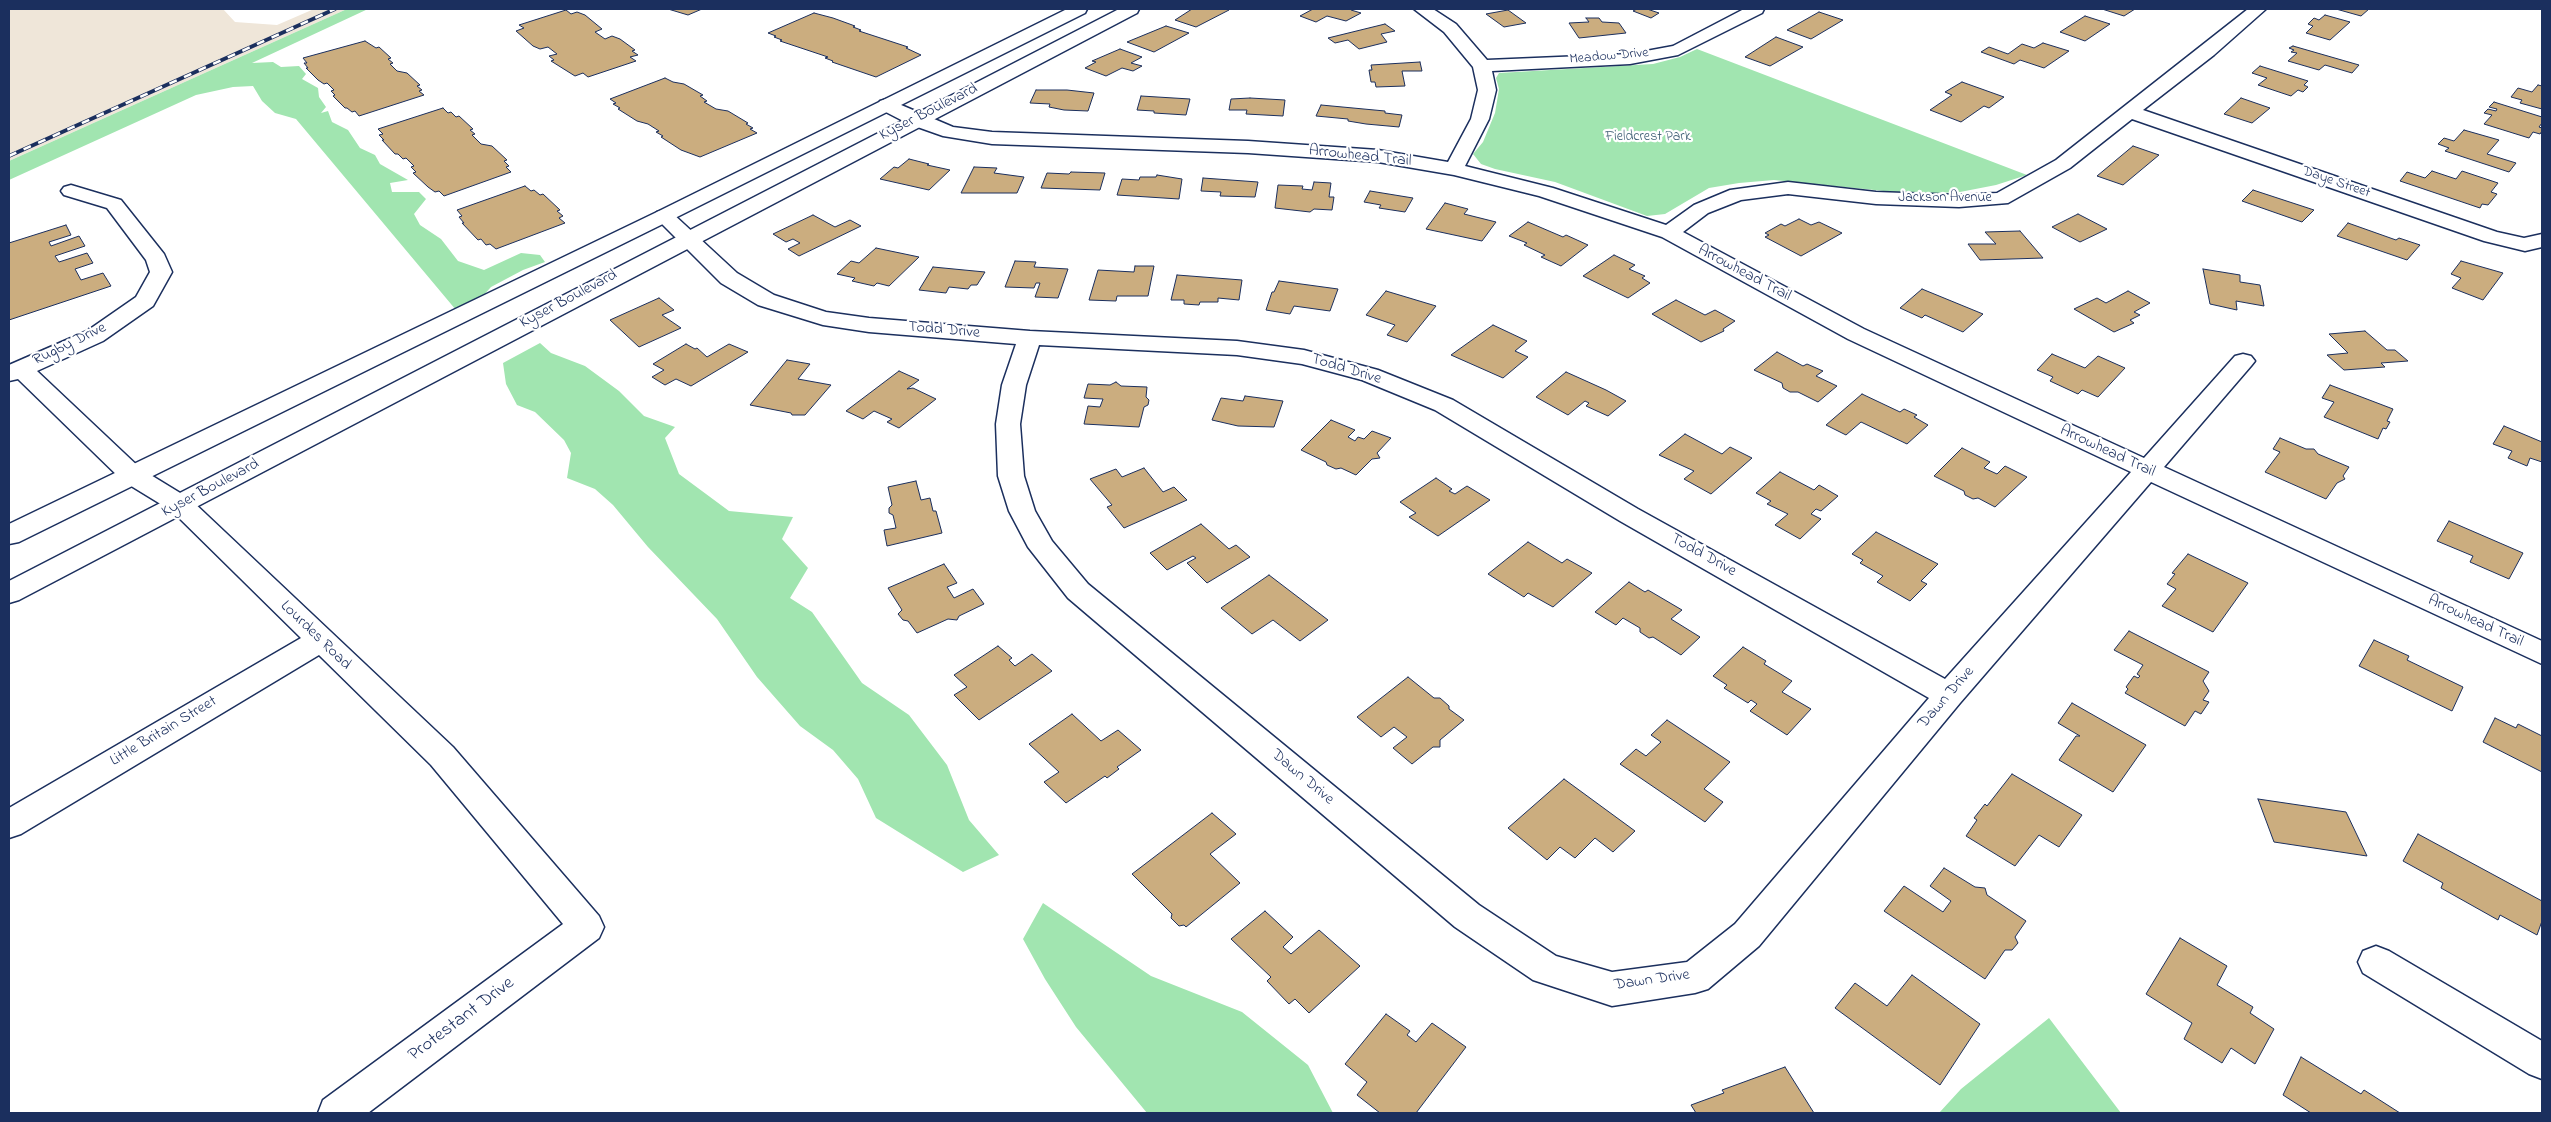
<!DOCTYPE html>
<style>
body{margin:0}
#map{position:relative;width:2551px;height:1122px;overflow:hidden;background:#fff;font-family:"Indie Flower",sans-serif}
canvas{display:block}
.frame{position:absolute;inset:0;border:10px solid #1b2f5e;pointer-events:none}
</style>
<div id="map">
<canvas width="2551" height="1122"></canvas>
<div class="frame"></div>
</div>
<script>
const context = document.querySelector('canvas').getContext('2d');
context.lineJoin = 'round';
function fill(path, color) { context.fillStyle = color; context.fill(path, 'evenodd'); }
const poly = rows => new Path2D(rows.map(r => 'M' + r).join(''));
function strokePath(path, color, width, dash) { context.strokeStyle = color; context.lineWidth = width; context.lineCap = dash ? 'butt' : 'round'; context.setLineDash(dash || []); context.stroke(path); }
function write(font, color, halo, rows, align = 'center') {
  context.font = font + ' "Indie Flower",sans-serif'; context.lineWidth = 4.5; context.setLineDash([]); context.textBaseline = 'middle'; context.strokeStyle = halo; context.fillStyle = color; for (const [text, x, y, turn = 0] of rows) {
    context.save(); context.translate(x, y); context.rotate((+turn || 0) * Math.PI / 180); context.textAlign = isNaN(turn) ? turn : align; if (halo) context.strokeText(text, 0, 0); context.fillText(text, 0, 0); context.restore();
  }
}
fill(poly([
 [9,9,223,9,235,22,277,25,314,9,347,9,9,161]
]), '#efe6d9');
fill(poly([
 [347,9,368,9,252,63,273,62,281,67,299,66,306,74,302,79,318,88,319,97,326,107,321,113,328,111,332,122,348,130,360,148,375,155,380,164,408,180,390,183,392,192,419,192,426,199,414,214,420,225,441,239,458,261,484,270,521,253,540,255,545,262,523,270,491,287,481,298,456,310,296,119,275,113,262,101,253,86,233,87,196,95,9,180,9,161],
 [1697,49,2027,175,1996,185,1960,192,1914,194,1774,180,1739,183,1709,188,1665,214,1647,216,1555,182,1495,169,1481,164,1473,154,1483,142,1495,113,1499,89,1496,78,1499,73,1653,64,1680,57],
 [540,343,551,353,585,366,619,391,644,416,675,427,665,438,679,474,729,511,793,517,782,539,808,568,790,598,812,612,862,683,909,715,947,765,969,820,999,855,963,872,876,818,858,779,833,750,800,726,757,677,717,619,648,547,613,505,595,489,567,478,571,453,564,440,535,412,517,405,506,384,503,363],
 [1043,903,1151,976,1242,1012,1308,1065,1333,1113,1147,1113,1076,1027,1045,979,1023,939],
 [2049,1018,2121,1113,1939,1113,1961,1089]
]), '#a1e5b0');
const building = poly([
 [668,9,702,9,688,15,668,9],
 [1192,9,1227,9,1229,10,1196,27,1175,20,1192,9],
 [1313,9,1352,9,1351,10,1361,13,1346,21,1327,16,1316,22,1300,16,1313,9],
 [1637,9,1647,9,1659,13,1651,18,1633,11,1637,9],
 [2102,9,2135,9,2124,16,2102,9],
 [2336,9,2369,9,2361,16,2336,9],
 [566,10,571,14,577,12,585,15,602,29,595,32,605,39,612,36,620,39,635,50,632,51,638,55,630,57,636,61,588,77,583,73,575,76,551,61,554,60,549,56,557,54,548,47,540,49,533,46,516,31,524,28,519,25,566,10],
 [1508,10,1526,23,1504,27,1486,14,1508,10],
 [1819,12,1843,20,1811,39,1787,30,1819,12],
 [814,13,833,18,855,26,853,27,861,30,859,31,908,47,906,48,921,55,876,77,832,62,833,61,825,58,828,57,780,41,782,40,774,37,776,36,768,33,814,13],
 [2325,15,2350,22,2330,40,2306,33,2313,26,2308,24,2314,18,2319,20,2325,15],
 [2085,16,2110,24,2085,41,2060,32,2085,16],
 [1586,18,1599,18,1602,22,1619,23,1626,33,1579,38,1569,23,1589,22,1586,18],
 [1385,24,1395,31,1381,34,1387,42,1359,49,1348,40,1335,43,1328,38,1385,24],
 [1166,26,1189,33,1154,52,1127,42,1166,26],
 [1776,37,1803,47,1770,66,1745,57,1776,37],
 [365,41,376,48,379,47,391,58,388,59,393,63,390,64,397,71,407,73,420,85,417,86,422,90,419,91,424,95,359,116,355,111,352,112,347,108,345,108,333,96,335,95,331,91,334,90,327,83,324,84,318,80,306,68,308,68,304,63,307,63,303,58,365,41],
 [2043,43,2069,51,2044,68,2020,60,2014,64,1981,52,1989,47,2008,54,2022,44,2034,48,2043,43],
 [2293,46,2359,65,2352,73,2325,65,2319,70,2288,61,2297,53,2291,52,2294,50,2289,48,2293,46],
 [1120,49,1142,57,1131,63,1142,66,1133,71,1122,68,1106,76,1085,68,1096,62,1092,61,1120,49],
 [1420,62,1422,71,1402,71,1405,86,1376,87,1375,82,1371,82,1369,70,1372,70,1371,65,1420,62],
 [2260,66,2308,81,2304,85,2308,87,2303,92,2298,90,2291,96,2258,85,2267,78,2252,73,2260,66],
 [665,78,673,82,684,84,703,95,700,96,707,101,704,102,716,109,728,111,748,123,746,124,753,128,750,129,757,133,700,157,681,150,661,137,663,136,656,132,659,131,648,124,637,121,618,109,620,108,613,104,616,103,610,99,665,78],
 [1962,82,2004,97,1989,108,1984,106,1961,122,1930,110,1952,95,1945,92,1962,82],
 [2538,85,2542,86,2542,109,2520,103,2522,100,2511,97,2518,88,2532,92,2538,85],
 [1036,90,1067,90,1094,93,1088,111,1064,110,1049,107,1050,104,1030,103,1036,90],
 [1141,96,1190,99,1186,115,1154,113,1154,111,1137,110,1141,96],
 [1250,98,1285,100,1283,116,1246,114,1247,110,1229,110,1231,99,1250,98],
 [2241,98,2270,108,2252,123,2224,114,2241,98],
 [2494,102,2542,117,2542,123,2539,127,2542,128,2542,131,2540,134,2533,132,2529,138,2484,124,2492,115,2484,113,2488,109,2496,111,2497,109,2489,107,2494,102],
 [1321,105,1385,111,1385,113,1402,115,1399,127,1366,124,1348,121,1348,119,1316,116,1321,105],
 [443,108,448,113,451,112,456,117,459,116,473,129,470,130,475,134,472,135,481,144,492,146,507,160,504,161,509,166,506,167,511,172,444,196,439,191,435,192,428,187,413,173,416,172,411,167,414,166,406,158,403,159,398,154,395,154,382,140,384,140,379,135,383,134,378,129,443,108],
 [2464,130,2499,140,2487,154,2516,163,2509,172,2445,151,2449,148,2438,144,2444,138,2454,141,2464,130],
 [2133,146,2159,155,2123,185,2097,176,2133,146],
 [909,159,929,164,927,165,950,170,929,190,880,179,894,167,898,168,909,159],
 [974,167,997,168,994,173,1024,177,1017,193,961,193,974,167],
 [2432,171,2456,179,2462,171,2498,183,2491,192,2497,194,2488,205,2482,204,2480,208,2400,181,2407,172,2425,178,2432,171],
 [1071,172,1105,173,1100,190,1041,188,1047,173,1069,174,1071,172],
 [1157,175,1182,179,1179,199,1117,195,1122,179,1139,180,1140,177,1156,177,1157,175],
 [1203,178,1258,182,1255,197,1220,196,1221,192,1201,191,1203,178],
 [1314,182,1331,183,1329,197,1334,197,1332,210,1314,209,1310,212,1275,208,1278,185,1303,186,1302,189,1312,190,1314,182],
 [525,186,531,191,534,190,540,195,543,194,560,210,557,211,563,216,559,218,565,223,496,249,490,244,486,245,481,239,478,240,462,223,464,223,459,217,462,216,457,210,525,186],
 [2253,190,2314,210,2302,222,2242,201,2253,190],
 [1370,191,1413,198,1405,212,1379,208,1381,205,1364,202,1370,191],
 [1445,203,1468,209,1464,214,1496,222,1482,241,1426,229,1445,203],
 [2078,214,2107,229,2080,242,2052,227,2078,214],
 [813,215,835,227,850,220,861,226,799,256,788,249,800,243,793,239,786,242,773,234,813,215],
 [1799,219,1811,225,1819,222,1842,233,1801,256,1765,237,1769,235,1765,233,1781,224,1785,226,1799,219],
 [1528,222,1563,237,1566,235,1588,245,1561,266,1541,257,1545,255,1524,245,1527,243,1509,236,1528,222],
 [2348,223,2396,240,2399,238,2420,245,2407,260,2337,236,2348,223],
 [66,225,71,235,49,242,51,246,79,236,85,246,55,256,59,262,87,253,93,263,75,269,81,280,103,273,111,286,9,320,9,243,66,225],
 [2020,231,2043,258,1980,260,1968,244,1996,244,1985,232,2020,231],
 [876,248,919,257,889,286,877,283,874,286,852,281,855,278,837,274,851,261,859,263,876,248],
 [1614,255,1635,265,1629,269,1645,276,1642,278,1650,283,1628,298,1583,276,1614,255],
 [1015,261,1036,262,1034,267,1068,269,1058,298,1035,297,1040,283,1036,283,1034,288,1005,287,1015,261],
 [2461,261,2503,273,2483,300,2452,288,2461,278,2451,274,2461,261],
 [1135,266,1154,266,1148,296,1117,296,1116,301,1089,300,1098,270,1134,272,1135,266],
 [933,267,985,272,977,285,971,285,968,289,949,287,946,293,919,290,933,267],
 [2203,269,2240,275,2240,282,2260,285,2264,306,2236,301,2237,310,2210,304,2203,269],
 [1177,275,1242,280,1239,300,1218,298,1218,302,1200,302,1199,305,1184,304,1184,300,1171,300,1177,275],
 [1279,281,1338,289,1330,311,1294,306,1290,314,1266,310,1272,292,1274,292,1279,281],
 [1922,289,1983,314,1963,332,1925,315,1922,318,1900,308,1922,289],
 [1386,291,1436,306,1407,342,1387,335,1395,325,1366,315,1386,291],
 [2128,291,2150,303,2134,312,2140,315,2130,320,2134,323,2114,332,2074,309,2097,298,2106,303,2128,291],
 [659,298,674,310,662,315,681,328,639,347,610,320,659,298],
 [1676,300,1705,315,1715,310,1735,321,1723,329,1724,331,1701,342,1652,314,1676,300],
 [1493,325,1527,341,1515,351,1528,357,1503,378,1451,355,1493,325],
 [2365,331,2387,350,2395,350,2408,361,2381,363,2385,367,2344,370,2327,355,2348,353,2329,334,2365,331],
 [686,344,695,349,697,348,707,357,729,344,748,352,691,386,676,379,665,385,652,377,664,370,653,364,686,344],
 [1777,352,1803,366,1807,364,1823,371,1816,376,1837,386,1818,402,1798,392,1790,392,1783,388,1782,383,1754,370,1777,352],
 [2052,354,2085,368,2098,356,2125,368,2098,397,2082,390,2078,394,2050,381,2053,377,2037,370,2052,354],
 [787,360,810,364,798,379,831,385,805,415,792,415,791,413,750,405,787,360],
 [899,371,919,380,907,389,913,388,936,399,899,428,887,422,892,419,874,411,863,419,846,411,899,371],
 [1566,372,1606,390,1626,401,1608,416,1586,406,1589,403,1585,401,1568,415,1536,397,1566,372],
 [1116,382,1121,386,1147,387,1146,397,1149,400,1148,405,1144,407,1139,427,1084,424,1088,406,1100,407,1103,399,1084,398,1088,384,1110,385,1116,382],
 [2330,385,2393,409,2387,421,2390,422,2386,429,2383,428,2378,439,2324,417,2334,402,2322,398,2330,385],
 [1862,394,1900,412,1904,409,1917,415,1914,417,1928,425,1907,444,1861,422,1846,435,1826,425,1862,394],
 [1245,396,1283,401,1274,427,1238,426,1212,420,1221,398,1243,401,1245,396],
 [1331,420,1355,430,1348,437,1355,441,1358,437,1364,439,1372,431,1391,438,1377,453,1380,458,1372,459,1356,475,1341,468,1336,469,1327,465,1326,462,1301,450,1331,420],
 [2504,426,2542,442,2542,462,2530,458,2527,466,2508,458,2512,451,2493,444,2504,426],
 [1685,434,1722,454,1730,447,1752,458,1711,494,1684,479,1694,471,1659,455,1685,434],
 [2280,438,2306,449,2314,449,2318,454,2349,467,2343,476,2345,479,2337,483,2326,499,2265,472,2280,452,2273,449,2280,438],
 [1962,448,1990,462,1984,468,1997,474,2005,466,2027,477,1995,507,1978,498,1973,499,1965,495,1964,491,1934,476,1962,448],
 [1144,468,1163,492,1174,487,1187,500,1124,528,1107,507,1112,505,1090,479,1116,469,1122,477,1144,468],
 [1780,472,1814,490,1819,485,1838,496,1821,511,1816,509,1811,514,1821,519,1800,539,1775,525,1788,514,1767,504,1771,501,1756,493,1780,472],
 [1436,478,1452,489,1449,491,1455,494,1467,486,1490,500,1438,536,1409,517,1416,513,1400,502,1436,478],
 [916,481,921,500,930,498,933,511,936,511,942,533,887,546,884,530,896,528,893,515,889,513,889,508,892,505,888,487,916,481],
 [2449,521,2523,553,2509,579,2470,562,2473,556,2437,541,2449,521],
 [1201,524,1229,549,1236,545,1250,557,1207,583,1187,563,1196,558,1193,556,1167,570,1150,553,1201,524],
 [1876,532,1938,564,1921,581,1927,584,1910,601,1877,582,1883,576,1860,563,1863,560,1852,554,1876,532],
 [1528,542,1562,563,1567,559,1592,573,1553,607,1528,593,1524,597,1488,574,1528,542],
 [2188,554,2248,583,2213,632,2162,606,2176,589,2167,584,2175,574,2172,573,2188,554],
 [944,564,957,583,947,587,954,598,973,589,984,604,959,616,957,620,948,619,917,633,908,621,903,620,898,614,902,610,888,588,944,564],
 [1269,575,1328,620,1300,641,1273,620,1252,634,1221,608,1269,575],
 [1629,582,1645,592,1648,590,1682,610,1671,619,1700,637,1681,655,1653,637,1649,638,1640,632,1640,628,1623,618,1616,625,1595,612,1629,582],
 [2129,631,2209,672,2203,681,2209,691,2203,700,2209,702,2201,714,2195,711,2185,726,2125,693,2128,689,2126,687,2134,676,2138,678,2140,676,2137,674,2143,665,2114,650,2129,631],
 [2374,640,2409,656,2407,660,2463,687,2452,711,2359,666,2374,640],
 [998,646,1012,658,1009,660,1015,666,1032,654,1052,671,979,720,954,695,967,687,954,675,998,646],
 [1743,647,1766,661,1764,664,1792,681,1782,692,1811,709,1787,735,1750,711,1757,704,1751,700,1748,703,1724,688,1727,685,1713,676,1743,647],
 [1408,677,1434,698,1440,698,1449,706,1449,709,1464,720,1440,740,1440,747,1433,747,1412,764,1393,748,1407,737,1394,727,1381,737,1357,717,1408,677],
 [2072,703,2146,745,2113,792,2059,760,2076,736,2080,736,2058,723,2072,703],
 [1072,714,1101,741,1118,730,1141,750,1117,767,1119,769,1107,778,1105,776,1066,803,1044,782,1059,772,1029,744,1072,714],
 [2495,718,2516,728,2518,724,2542,736,2542,772,2483,742,2495,718],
 [1667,720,1730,762,1704,789,1723,802,1705,822,1620,764,1636,749,1646,756,1661,742,1651,735,1667,720],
 [2012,774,2082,815,2059,847,2039,835,2015,866,1966,836,1977,820,1974,818,1985,804,1987,806,2012,774],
 [1564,779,1635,831,1613,852,1595,838,1575,858,1560,847,1547,860,1508,828,1564,779],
 [2258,799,2346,812,2367,856,2274,842,2258,799],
 [1212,813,1236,834,1210,854,1240,883,1186,927,1184,925,1179,926,1171,918,1172,914,1132,874,1212,813],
 [2418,834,2542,901,2542,921,2537,935,2500,915,2498,920,2441,888,2443,883,2403,861,2418,834],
 [1944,868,1975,887,1985,888,1987,895,2026,921,2015,937,2018,943,2012,950,2005,950,1985,979,1884,911,1904,886,1943,912,1951,901,1930,886,1944,868],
 [1265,911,1293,937,1283,947,1291,954,1319,930,1360,966,1309,1013,1295,999,1289,1004,1267,981,1271,977,1231,939,1265,911],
 [2180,938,2227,966,2217,985,2253,1007,2250,1013,2274,1029,2255,1064,2231,1048,2222,1063,2184,1039,2192,1023,2146,994,2180,938],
 [1912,975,1980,1024,1940,1085,1835,1008,1855,983,1887,1006,1912,975],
 [1386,1014,1410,1031,1407,1035,1416,1042,1432,1023,1466,1047,1416,1113,1380,1113,1357,1095,1367,1082,1345,1064,1386,1014],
 [2301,1057,2361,1094,2364,1090,2400,1113,2311,1113,2283,1095,2301,1057],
 [1785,1067,1814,1113,1696,1113,1691,1105,1724,1093,1722,1090,1785,1067]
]);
fill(building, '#cbad7f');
strokePath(building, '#1b2f5e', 1);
const street = poly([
 [1414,9,1433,9,1456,24,1487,60,1630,54,1673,46,1744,9,1764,9,1762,13,1678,55,1630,64,1492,71,1496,90,1489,119,1465,166,1553,188,1666,225,1694,205,1730,190,1788,182,1876,192,1959,195,1997,193,2056,160,2248,9,2266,9,2214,55,2143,110,2497,232,2524,238,2542,234,2542,247,2525,251,2484,241,2132,119,2070,168,2008,203,1959,207,1876,204,1788,194,1741,200,1708,213,1683,232,1864,329,2144,458,2235,356,2243,354,2251,356,2255,361,2251,366,2164,467,2542,641,2542,664,2151,482,1960,703,1759,946,1708,989,1695,993,1612,1006,1533,980,1455,927,1068,598,1028,547,1009,511,998,476,996,424,1002,385,1016,344,869,332,823,325,758,305,721,283,654,216,657,212,664,210,671,212,737,273,774,295,826,312,869,318,1030,331,1237,341,1304,350,1378,370,1453,400,1638,509,1945,679,2131,472,1848,339,1662,237,1539,196,1454,175,1378,162,1248,153,992,144,943,136,909,124,880,109,878,105,880,101,887,99,953,127,992,132,1248,141,1378,150,1448,162,1471,119,1478,90,1473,67,1444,32,1414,9],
 [1039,345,1237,355,1302,364,1362,380,1435,410,1620,521,1929,698,1735,924,1687,962,1612,972,1556,956,1479,905,1088,584,1052,541,1035,511,1024,476,1020,424,1026,385,1039,345],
 [71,185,121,200,164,254,172,272,153,306,103,341,37,371,141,469,190,499,453,747,599,916,604,927,599,938,368,1113,318,1113,323,1100,563,924,431,765,319,655,21,834,9,838,9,808,301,638,172,511,123,481,18,379,9,381,9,365,87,331,136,297,150,272,146,260,107,208,64,195,61,191,64,187,71,185],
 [2376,946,2389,951,2542,1041,2542,1079,2529,1074,2363,973,2358,962,2363,951,2376,946]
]);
const secondary = poly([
 [1067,9,1087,9,1085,13,671,220,19,542,9,544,9,524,657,212,1067,9],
 [1119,9,1139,9,1137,13,19,600,9,603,9,581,1119,9]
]);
strokePath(street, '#1b2f5e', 3);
strokePath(secondary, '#1b2f5e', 3);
fill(street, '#fff');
fill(secondary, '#fff');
const rail = poly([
 [9,156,335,9]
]);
strokePath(rail, '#1b2f5e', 4);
strokePath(rail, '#fff', 2.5, [8]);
write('14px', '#1b2f5e', '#fff', [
 ["Meadow Drive",1609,57,-5],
 ["Daye Street",2336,183,19],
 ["Jackson Avenue",1945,199]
]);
write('14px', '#3c5c72', '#fff', [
 ["Fieldcrest Park",1648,138]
]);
write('16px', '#1b2f5e', '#fff', [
 ["Kyser Boulevard",929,113,-27],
 ["Arrowhead Trail",1360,157,6],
 ["Arrowhead Trail",1744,274,28],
 ["Kyser Boulevard",569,300,-28],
 ["Todd Drive",944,331,5],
 ["Rugby Drive",70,345,-26],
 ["Todd Drive",1346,370,17],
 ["Arrowhead Trail",2107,452,25],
 ["Kyser Boulevard",211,489,-28],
 ["Todd Drive",1703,556,29],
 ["Arrowhead Trail",2475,622,25],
 ["Lourdes Road",315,636,44],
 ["Dawn Drive",1947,698,-49],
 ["Little Britain Street",164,732,-31],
 ["Dawn Drive",1302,778,40],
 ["Dawn Drive",1652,981,-8]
]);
write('19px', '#1b2f5e', '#fff', [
 ["Protestant Drive",462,1020,-37]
]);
</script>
